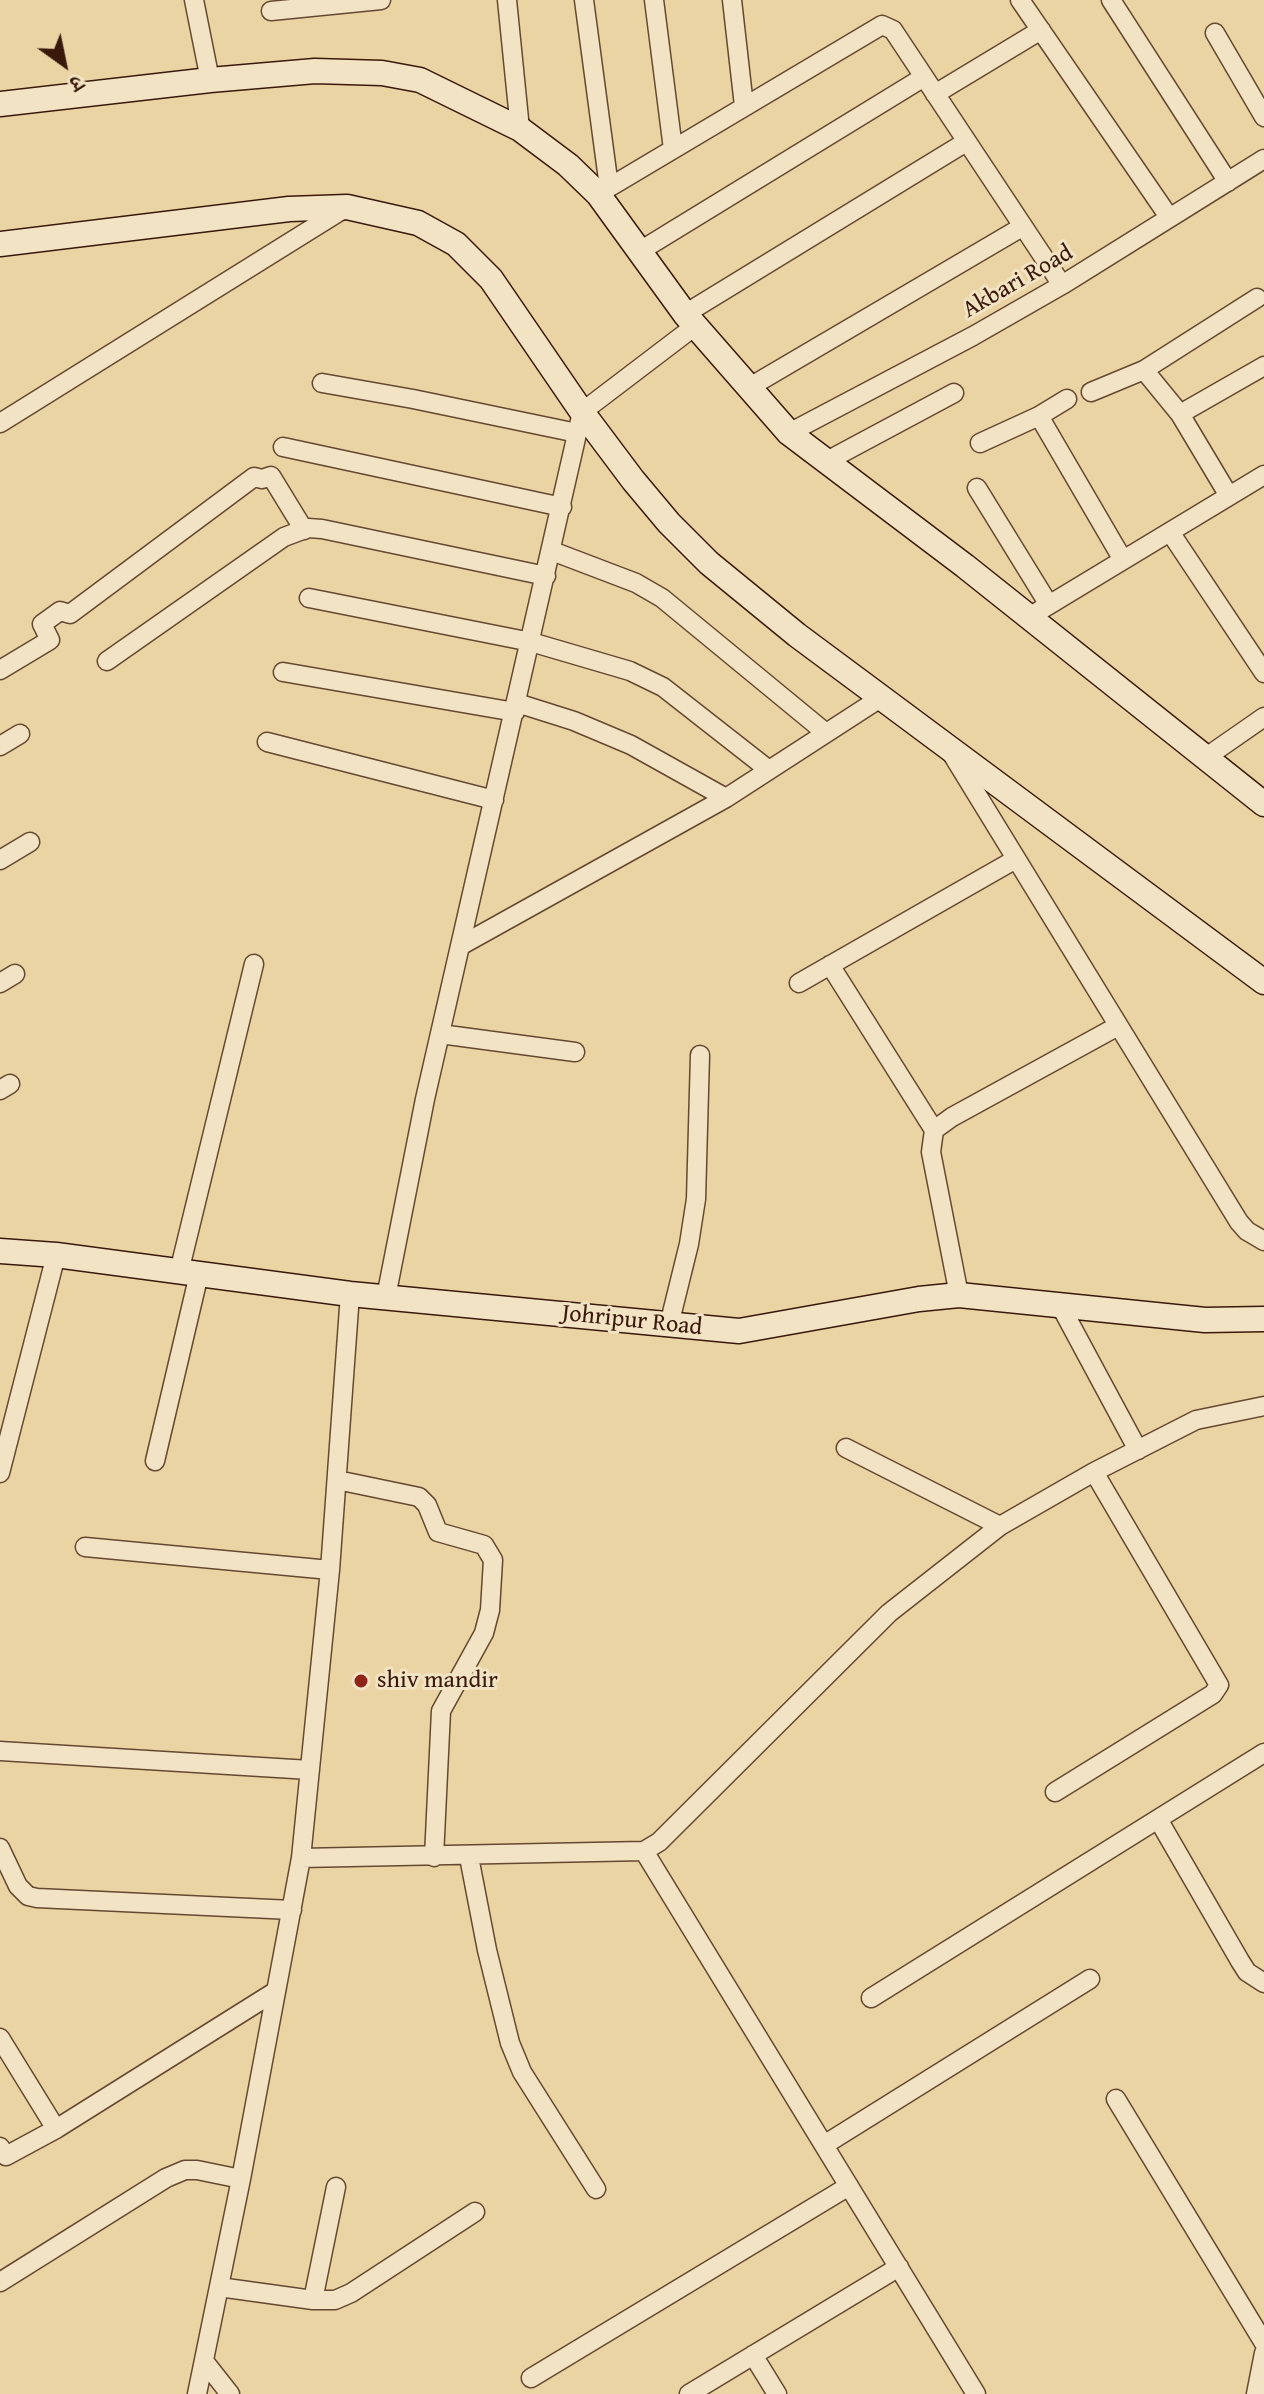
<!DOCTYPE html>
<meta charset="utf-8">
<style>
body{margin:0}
#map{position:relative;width:1264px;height:2394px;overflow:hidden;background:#ead4a3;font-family:"Gentium Book Plus","Noto Serif Devanagari",serif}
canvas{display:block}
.north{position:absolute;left:24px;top:24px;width:80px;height:80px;-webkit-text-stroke:6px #f1e3c3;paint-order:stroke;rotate:147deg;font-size:22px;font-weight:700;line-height:32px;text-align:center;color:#39190b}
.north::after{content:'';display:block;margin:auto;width:28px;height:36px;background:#39190b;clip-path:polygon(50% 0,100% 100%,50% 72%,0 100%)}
</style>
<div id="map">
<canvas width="1264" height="2394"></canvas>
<div class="north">उ</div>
</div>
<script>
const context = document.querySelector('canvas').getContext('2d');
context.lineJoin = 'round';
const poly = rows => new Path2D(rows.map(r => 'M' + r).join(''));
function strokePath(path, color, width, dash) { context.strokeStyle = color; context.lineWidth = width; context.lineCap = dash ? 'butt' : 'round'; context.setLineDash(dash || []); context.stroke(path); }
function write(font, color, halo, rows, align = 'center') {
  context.font = font + ' "Gentium Book Plus",serif'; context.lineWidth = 6; context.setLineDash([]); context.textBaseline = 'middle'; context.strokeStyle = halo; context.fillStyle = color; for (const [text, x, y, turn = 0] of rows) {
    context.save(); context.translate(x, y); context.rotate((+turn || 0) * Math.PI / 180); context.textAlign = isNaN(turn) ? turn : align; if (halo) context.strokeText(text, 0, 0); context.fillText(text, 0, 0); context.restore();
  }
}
const street = poly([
 [194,0,210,80],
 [507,0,520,129],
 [584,0,609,187],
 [654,0,673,149],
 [732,0,744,106],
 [1020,0,1169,217],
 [1111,0,1228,182],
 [271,11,381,0],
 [1215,33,1264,117],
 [935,94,1041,30],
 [598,194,882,25,893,30,1062,285],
 [640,251,924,77],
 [685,314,966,142],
 [1144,370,1180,414,1229,496],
 [322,383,413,399,577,433],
 [748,388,1022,227],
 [1091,392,1144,370,1257,298],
 [1180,414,1264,366],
 [1039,416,1123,560],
 [0,423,345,208],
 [789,433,973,336,1062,285,1264,159],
 [980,443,1039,416,1067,399],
 [283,447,562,507],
 [827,461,954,393],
 [977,488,1049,605],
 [1170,532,1264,673],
 [552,551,636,583,662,598,826,733],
 [309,598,531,642,630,671,663,687,769,770],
 [1029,617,1264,475],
 [107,661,284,537,308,528,322,529,546,576],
 [0,670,50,640,42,624,60,611,70,614,254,477,262,479,271,476,304,530],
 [283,672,515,712],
 [517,703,574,721,631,745,726,798],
 [267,742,494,800],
 [0,746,20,734],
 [952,754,1239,1222,1247,1231,1264,1241],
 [1205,758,1264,717],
 [0,860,30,842],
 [460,946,726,798,882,697],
 [830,965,934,1130],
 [0,983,15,974],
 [799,983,1016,859],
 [440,1034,575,1052],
 [0,1090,10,1084],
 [179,1272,254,964],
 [959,1295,931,1152,934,1130,952,1117,1118,1026],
 [386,1297,425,1099,582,412,695,326],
 [1060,1305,1138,1450],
 [669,1325,689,1244,696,1199,700,1055],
 [846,1448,1000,1526],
 [155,1461,199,1274],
 [0,1473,56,1255],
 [337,1480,419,1497,427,1505,438,1532,484,1545,493,1560,490,1610,484,1633,441,1711,434,1857],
 [85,1547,330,1570],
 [0,1751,310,1770],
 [1055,1792,1213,1694,1219,1685,1094,1472],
 [1158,1819,1240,1961,1247,1972,1264,1983],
 [0,1848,18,1886,28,1896,37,1898,292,1910],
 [644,1851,976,2394],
 [469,1857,487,1950,510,2043,522,2072,596,2189],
 [301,1858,644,1851,659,1842,889,1613,1000,1526,1094,1472,1196,1420,1264,1406],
 [871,1998,1264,1753],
 [0,2038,56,2129],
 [1116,2099,1264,2343],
 [824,2145,1090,1979],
 [0,2147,6,2156,56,2129,276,1991],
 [0,2282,166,2178,185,2170,197,2170,241,2179],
 [219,2287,313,2300,335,2300,351,2293,475,2212],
 [313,2300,336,2187],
 [753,2355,777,2394],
 [204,2361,230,2394],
 [531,2378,849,2186],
 [197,2394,241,2179,301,1858,330,1570,350,1294],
 [689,2394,899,2267],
 [1256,2394,1264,2353]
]);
const secondary = poly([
 [0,104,210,80,315,71,382,73,420,80,520,129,568,165,598,194,685,314,789,433,965,566,1264,804],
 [0,244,289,209,347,207,418,223,456,244,491,279,582,412,633,480,669,523,709,563,797,635,1264,982],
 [0,1251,56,1255,350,1294,739,1331,919,1299,959,1295,1205,1320,1264,1319]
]);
strokePath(street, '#654831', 21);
strokePath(secondary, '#39190b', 27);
strokePath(street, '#f1e3c3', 18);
strokePath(secondary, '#f1e3c3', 24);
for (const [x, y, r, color] of [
 [361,1681,8,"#8f2418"]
]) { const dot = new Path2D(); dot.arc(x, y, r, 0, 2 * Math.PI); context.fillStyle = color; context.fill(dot); strokePath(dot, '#f1e3c3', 3); }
write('24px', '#39190b', '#f1e3c3', [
 ["Akbari Road",1018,282,-30],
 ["Johripur Road",632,1321,6]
]);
write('24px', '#39190b', '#f1e3c3', [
 ["shiv mandir",377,1681]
], 'left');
</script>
